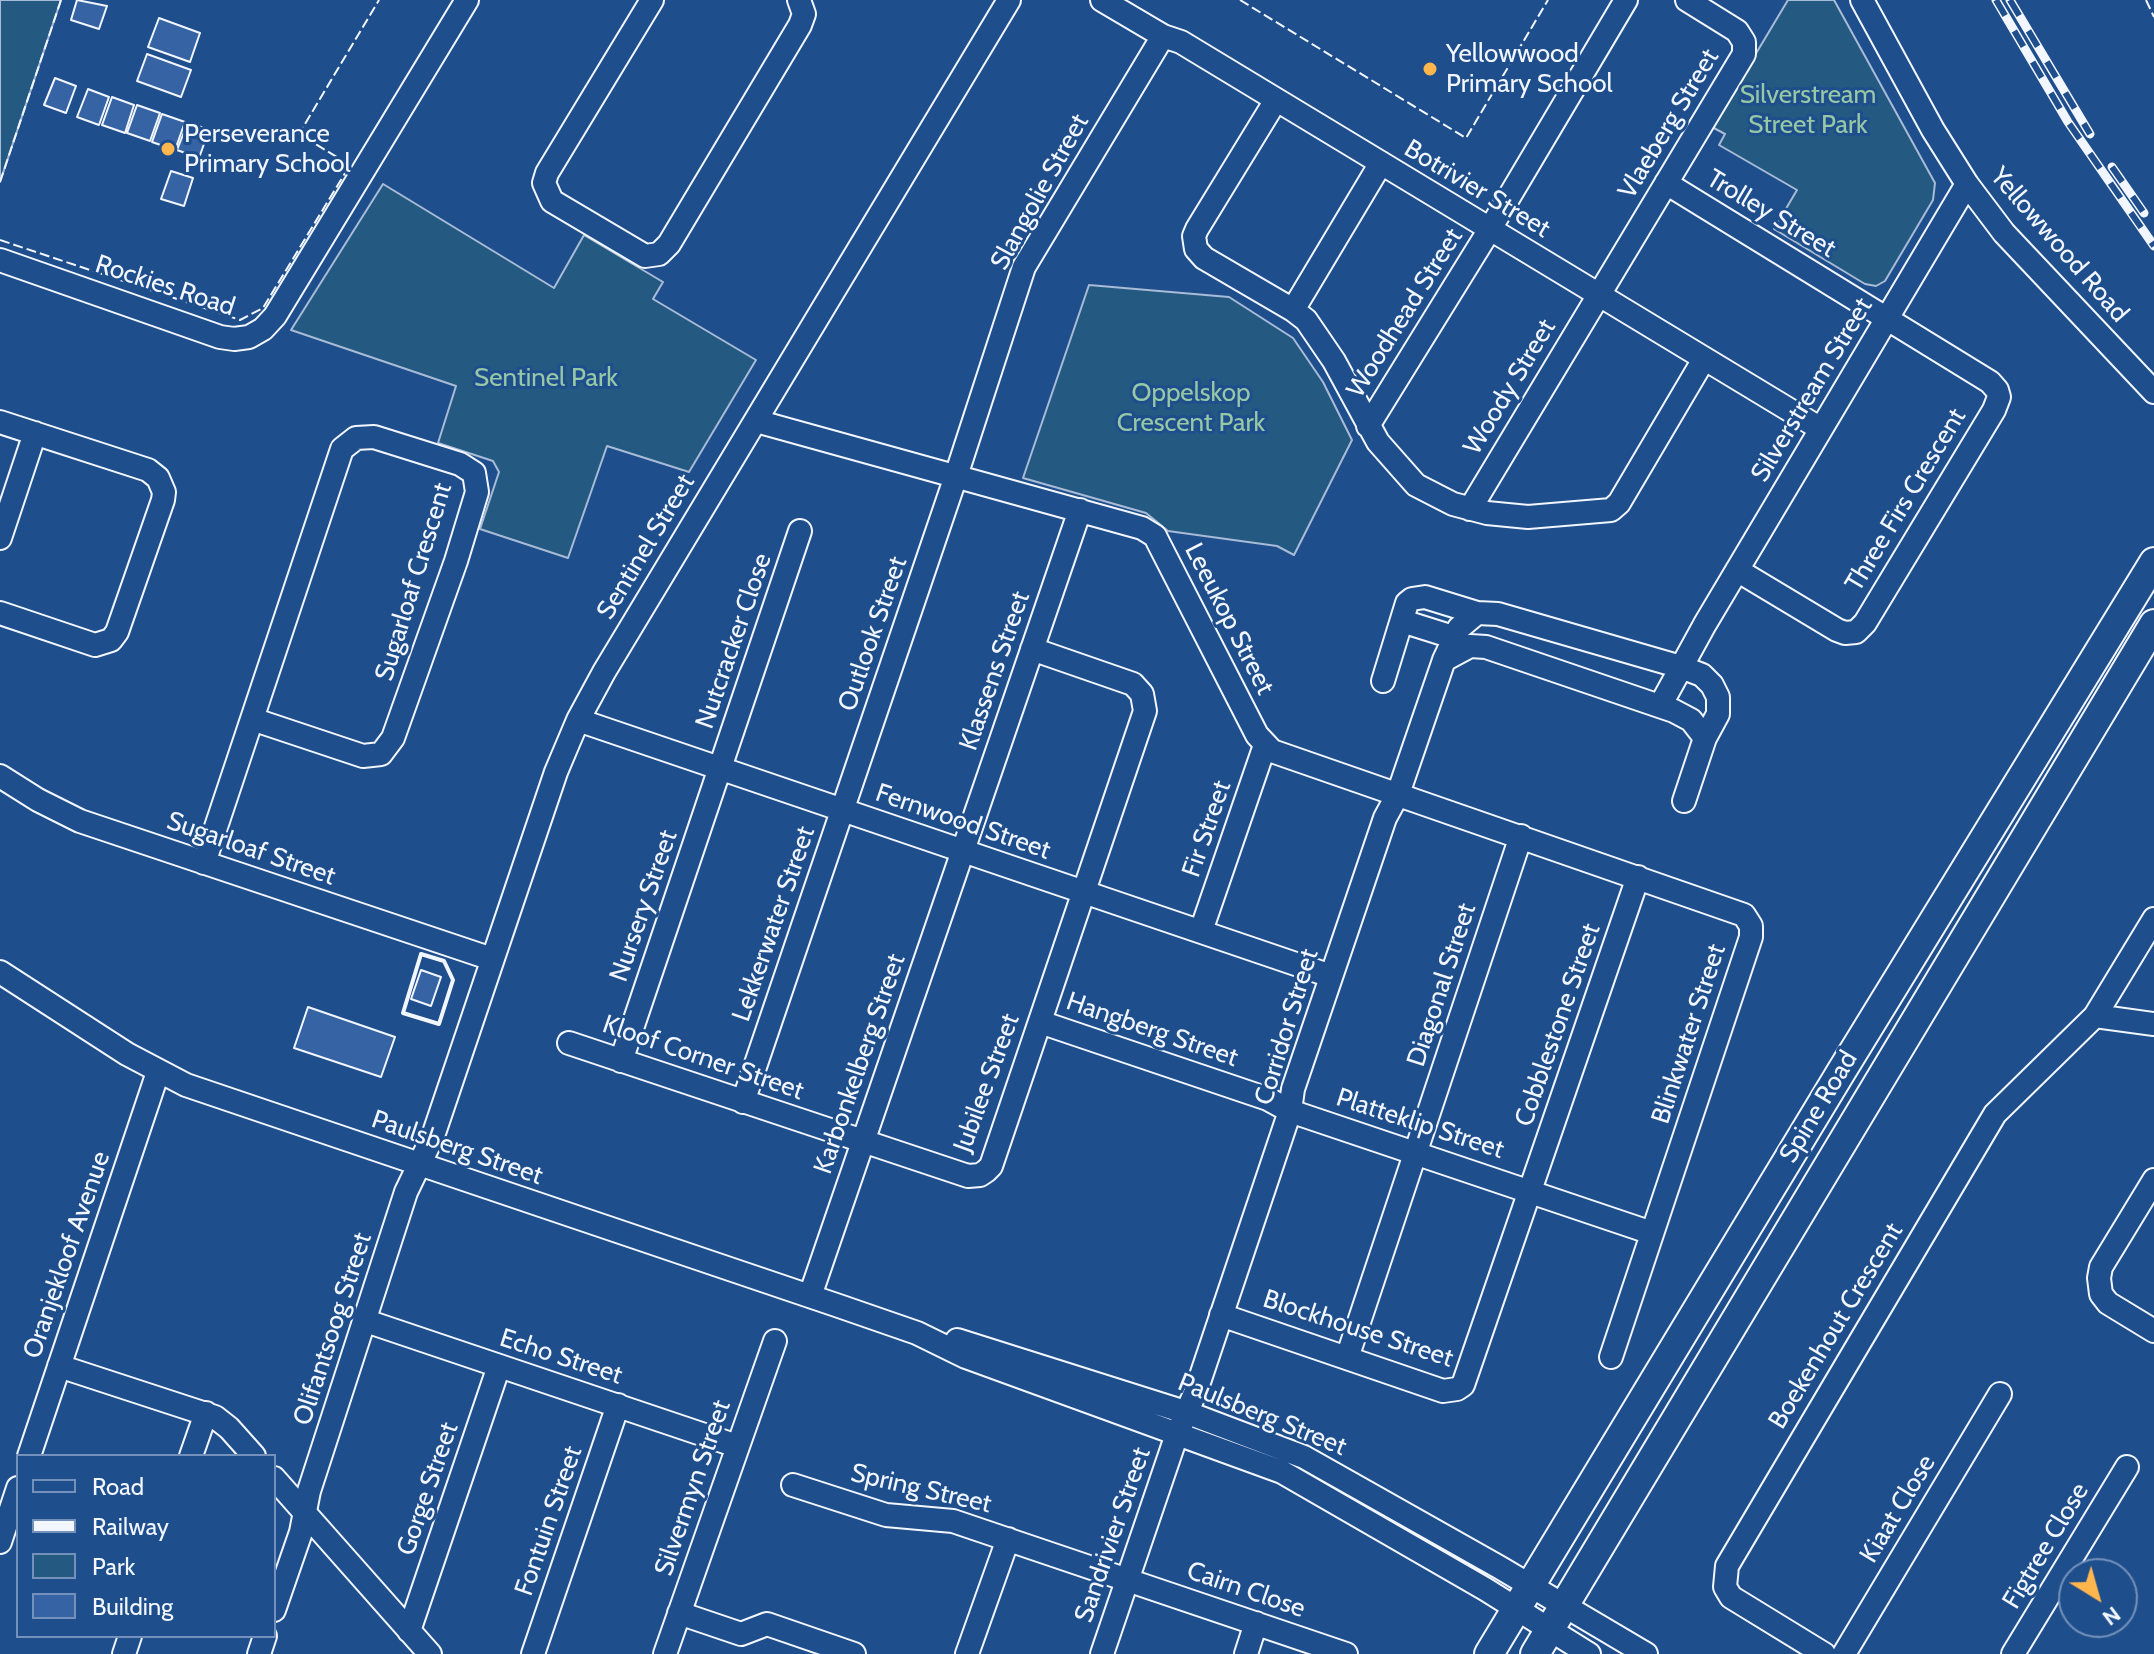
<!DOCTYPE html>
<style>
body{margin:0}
#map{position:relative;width:2154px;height:1654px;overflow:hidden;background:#1f4e8c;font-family:Cabin,sans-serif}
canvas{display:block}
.legend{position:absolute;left:16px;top:1454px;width:260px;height:184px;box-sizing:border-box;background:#1f4e8c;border:2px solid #7391ba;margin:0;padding:10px 14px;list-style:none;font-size:24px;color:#f2f6ff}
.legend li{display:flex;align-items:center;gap:16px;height:40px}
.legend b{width:40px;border:2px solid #7391ba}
.north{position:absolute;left:2058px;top:1558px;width:80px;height:80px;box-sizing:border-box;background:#1f4e8c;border:2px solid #7391ba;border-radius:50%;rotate:143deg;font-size:22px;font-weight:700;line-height:32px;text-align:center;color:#f2f6ff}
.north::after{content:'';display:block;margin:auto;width:28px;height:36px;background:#ffb74d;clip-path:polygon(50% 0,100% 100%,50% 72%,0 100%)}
</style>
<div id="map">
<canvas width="2154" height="1654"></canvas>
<ul class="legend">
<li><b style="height:10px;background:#1f4e8c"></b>Road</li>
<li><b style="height:10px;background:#f2f6ff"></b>Railway</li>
<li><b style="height:22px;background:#245a82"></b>Park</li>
<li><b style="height:22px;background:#3563a3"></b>Building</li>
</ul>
<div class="north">N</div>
</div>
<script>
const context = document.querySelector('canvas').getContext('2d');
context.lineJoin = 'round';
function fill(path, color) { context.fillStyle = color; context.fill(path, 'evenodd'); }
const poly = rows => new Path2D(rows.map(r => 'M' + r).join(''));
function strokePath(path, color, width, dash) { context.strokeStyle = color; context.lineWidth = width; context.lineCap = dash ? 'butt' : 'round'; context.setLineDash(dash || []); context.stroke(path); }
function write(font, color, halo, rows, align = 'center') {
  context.font = font + ' Cabin,sans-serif'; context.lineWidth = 6; context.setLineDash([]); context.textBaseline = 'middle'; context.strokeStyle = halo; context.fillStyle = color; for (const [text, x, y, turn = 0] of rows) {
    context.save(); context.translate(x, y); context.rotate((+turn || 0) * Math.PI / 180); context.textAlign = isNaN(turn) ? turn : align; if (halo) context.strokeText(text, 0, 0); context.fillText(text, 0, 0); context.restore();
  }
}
const green = poly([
 [0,0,61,0,0,182,0,0],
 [1788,0,1834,0,1935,183,1933,200,1885,281,1876,286,1865,284,1774,229,1797,190,1719,145,1725,134,1712,127,1788,0],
 [383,184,554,288,584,235,663,282,653,299,756,360,689,472,607,446,568,558,480,529,499,472,493,461,438,443,456,386,291,330,383,184],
 [1089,285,1229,297,1293,338,1323,382,1352,440,1294,555,1277,546,1168,531,1146,513,1023,478,1089,285]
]);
fill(green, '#245a82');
strokePath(green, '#a8bbd7', 2);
const building = poly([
 [77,0,107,6,99,29,71,20,77,0],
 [159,18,200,33,190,62,148,47,159,18],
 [147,54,191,70,181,97,137,81,147,54],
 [55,78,76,86,66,113,44,105,55,78],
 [88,89,109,97,99,125,77,117,88,89],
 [112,97,134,105,125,133,102,125,112,97],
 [137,105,160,113,150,141,127,133,137,105],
 [162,114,185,122,175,150,152,142,162,114],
 [188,122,209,130,199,158,177,150,188,122],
 [171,171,193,178,184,206,161,199,171,171],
 [421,970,441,977,431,1006,411,999,421,970],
 [308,1007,395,1037,381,1077,294,1048,308,1007]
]);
fill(building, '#3563a3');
strokePath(building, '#f2f6ff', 2);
const minor = poly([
 [652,0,547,173,544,183,552,201,645,256,659,254,669,244,800,25,804,14,799,0],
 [1102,0,1163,36,1181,42,1821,429],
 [1862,0,1933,130,1967,184,2004,233,2154,392],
 [1276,100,1197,229,1194,236,1196,249,1204,258,1293,310,1306,320,1334,361,1378,442,1416,485,1453,504,1487,513,1528,517,1611,510,1619,503,1704,359],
 [1666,183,1990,382,1997,390,1999,397,1994,410,1865,623,1856,632,1845,633,1837,630,1737,570],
 [0,260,220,337,234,339,249,337,263,329,275,316,467,0],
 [1293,310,1381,163],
 [756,421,1142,528,1155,536,1159,544,1257,735,1272,751,1744,915,1751,926,1751,937,1611,1357],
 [0,422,148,470,158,478,164,492,163,500,117,632,111,640,95,645,0,613],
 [1368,426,1490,229,1626,0],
 [1470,509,1744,54,1744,42,1737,31,1687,0],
 [0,538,35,433],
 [1402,621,1456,638],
 [1444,660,1470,646,1486,647,1674,711,1691,720,1705,738],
 [1383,681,1407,603,1412,599,1425,597,1477,613],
 [1660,706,1705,624,1967,184],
 [578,720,1331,976],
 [0,776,38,800,80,821,492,959],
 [204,863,342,449,356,438,374,437,460,464,474,473,477,492,456,561,393,738,381,754,363,756,252,719],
 [1201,931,1265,745],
 [0,972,127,1054,186,1085,839,1306,917,1333,966,1357,1282,1472,1485,1589,1589,1654],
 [2095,1016,2154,1024],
 [1040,1022,1268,1099,1290,1111,1652,1233],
 [569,1043,968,1176,980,1175,986,1171,991,1166,1145,711,1142,694,1133,684,1032,649],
 [621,1061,800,531],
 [743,1102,956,476,1024,267,1163,36],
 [2154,1180,2101,1267,2099,1278,2101,1294,2108,1303,2154,1331],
 [810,1296,1080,510],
 [1221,1315,1443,1391,1457,1389,1463,1385,1638,877],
 [366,1321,737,1446],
 [957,1340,1188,1413,1304,1457,1499,1567,1646,1654],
 [1347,1358,1521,836],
 [59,1366,215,1417,229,1428,254,1456],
 [29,1456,158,1072],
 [191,1456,206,1413],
 [274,1478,430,1654],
 [793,1485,886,1515,953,1521,1346,1654],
 [0,1542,18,1488],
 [274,1610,301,1532,309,1491,406,1192,433,1136,556,772,578,720,604,672,1009,0],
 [679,1613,741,1634,767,1624,854,1654],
 [409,1631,499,1366],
 [124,1654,130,1636],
 [259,1654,265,1636],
 [533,1654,618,1405],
 [665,1654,775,1341],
 [967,1654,1008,1539],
 [1102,1654,1177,1434,1196,1391,1290,1111,1293,1089,1385,818,1398,794,1444,660,1459,628,1477,613,1498,614,1681,667,1702,675,1712,685,1718,697,1718,714,1705,738,1684,801],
 [1246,1654,1256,1623],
 [1824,1654,1731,1597,1725,1587,1727,1566,1995,1114,2095,1016,2154,919],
 [1844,1654,2000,1394],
 [2013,1654,2127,1467]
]);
const major = poly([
 [1489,1654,1841,1072,2154,562],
 [1535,1654,2154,624]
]);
strokePath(minor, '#f2f6ff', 26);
strokePath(major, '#f2f6ff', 32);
strokePath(minor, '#1f4e8c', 22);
strokePath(major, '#1f4e8c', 28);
const rail = poly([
 [1996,0,2068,122,2154,246],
 [2010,0,2090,134],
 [2112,167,2144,213]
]);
strokePath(rail, '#f2f6ff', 9);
strokePath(rail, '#1f4e8c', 6, [18]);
strokePath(poly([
 [1240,0,1466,138,1548,0],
 [2146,0,2154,17],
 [0,182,61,0],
 [0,240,240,320,263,308,350,165,299,134,379,0]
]), '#f2f6ff', 2, [10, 4]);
strokePath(poly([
 [421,954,444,961,453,980,439,1024,403,1013,421,954]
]), '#f2f6ff', 4);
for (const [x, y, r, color] of [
 [1430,69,8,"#ffb74d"],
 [168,149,8,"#ffb74d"]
]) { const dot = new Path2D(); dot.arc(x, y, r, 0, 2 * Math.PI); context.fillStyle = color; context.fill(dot); strokePath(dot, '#1f4e8c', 3); }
write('26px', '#f2f6ff', '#1f4e8c', [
 ["Yellowwood",1446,54],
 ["Primary School",1446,84],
 ["Perseverance",184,134],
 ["Primary School",184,164]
], 'left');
write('26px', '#97c8a6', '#1f4e8c', [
 ["Silverstream",1808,95],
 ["Street Park",1808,125],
 ["Sentinel Park",546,378],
 ["Oppelskop",1191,393],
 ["Crescent Park",1191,423]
]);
write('26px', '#f2f6ff', '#1f4e8c', [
 ["Vlaeberg Street",1669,124,-59],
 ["Botrivier Street",1477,189,31],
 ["Slangolie Street",1040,192,-61],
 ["Trolley Street",1771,214,31],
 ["Yellowwood Road",2059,245,49],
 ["Rockies Road",165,286,18],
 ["Woodhead Street",1405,313,-58],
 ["Woody Street",1510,387,-59],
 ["Silverstream Street",1812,390,-59],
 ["Three Firs Crescent",1906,500,-59],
 ["Sentinel Street",646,547,-59],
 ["Sugarloaf Crescent",414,582,-73],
 ["Leeukop Street",1229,619,63],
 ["Outlook Street",873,634,-71],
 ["Nutcracker Close",734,641,-71],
 ["Klassens Street",995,671,-71],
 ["Fernwood Street",963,822,19],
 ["Fir Street",1207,829,-71],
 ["Sugarloaf Street",251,849,19],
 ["Nursery Street",644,906,-71],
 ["Lekkerwater Street",774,924,-71],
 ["Diagonal Street",1442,985,-72],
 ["Cobblestone Street",1558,1025,-71],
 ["Corridor Street",1287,1027,-73],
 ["Hangberg Street",1152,1030,19],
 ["Blinkwater Street",1689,1034,-72],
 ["Kloof Corner Street",703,1058,19],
 ["Karbonkelberg Street",860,1064,-71],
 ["Jubilee Street",987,1083,-70],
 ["Spine Road",1819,1107,-59],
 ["Platteklip Street",1420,1124,18],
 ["Paulsberg Street",457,1148,19],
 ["Oranjekloof Avenue",67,1255,-71],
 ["Boekenhout Crescent",1836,1326,-59],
 ["Olifantsoog Street",333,1329,-72],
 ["Blockhouse Street",1358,1329,18],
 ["Echo Street",561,1357,18],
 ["Paulsberg Street",1262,1415,22],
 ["Silvermyn Street",693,1488,-71],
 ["Gorge Street",428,1489,-71],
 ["Spring Street",921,1489,13],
 ["Kiaat Close",1898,1509,-59],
 ["Fontuin Street",549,1521,-71],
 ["Sandrivier Street",1113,1535,-71],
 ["Figtree Close",2046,1546,-59],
 ["Cairn Close",1246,1590,19]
]);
</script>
